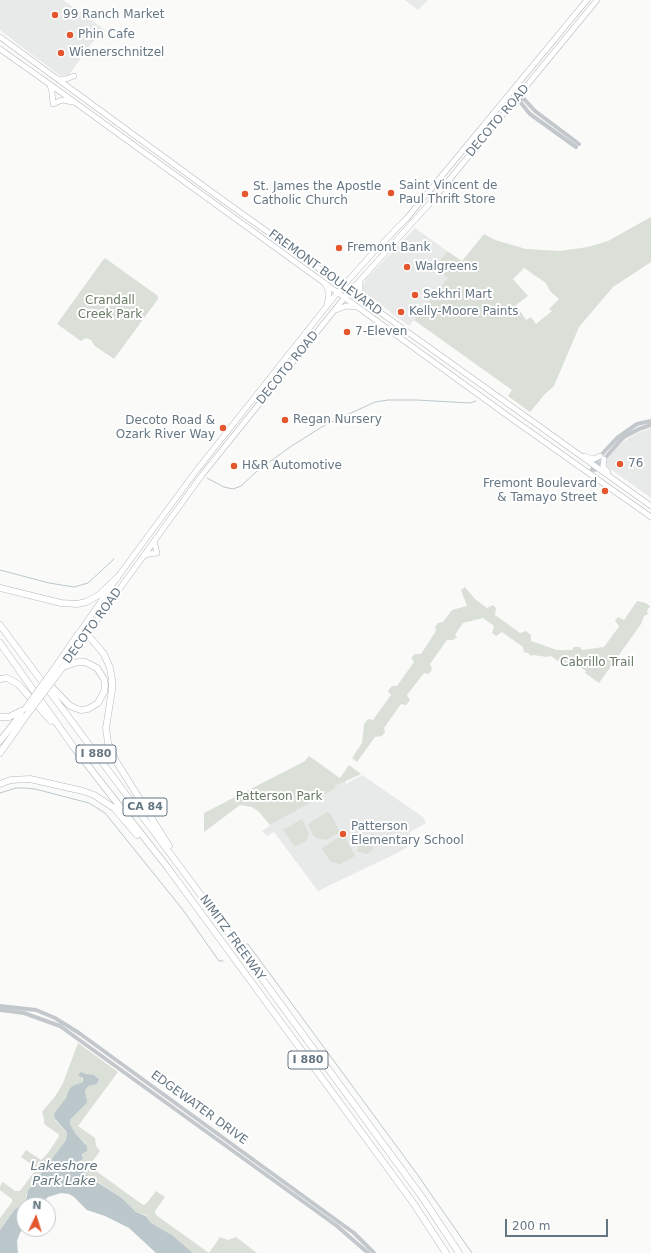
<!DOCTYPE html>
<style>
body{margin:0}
#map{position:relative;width:651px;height:1253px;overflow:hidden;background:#fafaf8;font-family:"DejaVu Sans",sans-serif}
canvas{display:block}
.north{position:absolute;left:16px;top:1197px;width:40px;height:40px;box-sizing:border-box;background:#fff;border:1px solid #c1c8cd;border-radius:50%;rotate:4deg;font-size:11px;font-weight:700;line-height:16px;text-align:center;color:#657683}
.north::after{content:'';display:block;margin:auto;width:14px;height:18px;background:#e4572e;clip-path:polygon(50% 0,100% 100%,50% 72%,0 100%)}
.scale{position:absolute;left:505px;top:1219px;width:103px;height:18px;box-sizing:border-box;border:2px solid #657683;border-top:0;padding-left:5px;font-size:12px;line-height:14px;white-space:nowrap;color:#657683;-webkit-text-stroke:3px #fff;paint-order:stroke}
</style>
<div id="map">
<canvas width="651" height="1253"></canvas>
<div class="north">N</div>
<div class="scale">200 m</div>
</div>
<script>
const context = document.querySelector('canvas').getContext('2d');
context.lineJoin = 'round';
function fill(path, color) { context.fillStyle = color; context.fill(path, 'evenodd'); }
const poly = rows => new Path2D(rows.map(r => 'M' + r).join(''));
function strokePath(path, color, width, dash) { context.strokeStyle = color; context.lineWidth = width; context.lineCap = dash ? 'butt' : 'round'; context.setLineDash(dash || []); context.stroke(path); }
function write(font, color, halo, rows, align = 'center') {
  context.font = font + ' "DejaVu Sans",sans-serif'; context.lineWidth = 4; context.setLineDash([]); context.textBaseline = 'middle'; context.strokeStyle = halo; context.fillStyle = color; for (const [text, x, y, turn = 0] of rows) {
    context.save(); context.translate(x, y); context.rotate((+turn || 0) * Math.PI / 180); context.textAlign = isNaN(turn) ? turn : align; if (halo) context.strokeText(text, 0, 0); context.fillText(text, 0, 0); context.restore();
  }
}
fill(poly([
 [0,0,63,0,105,30,91,44,69,75,61,76,19,45,0,30],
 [405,0,428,0,418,10],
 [415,228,447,251,435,268,449,278,409,326,366,294,363,291,362,286,367,278],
 [651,428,651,498,609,468,606,463,607,459,620,444,635,434],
 [362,775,423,817,426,823,410,832,411,839,409,846,397,853,318,891,274,832,267,836,262,831,282,817,336,788,335,786,345,781,346,784]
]), '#e8e9e9');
fill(poly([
 [651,217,651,262,613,287,579,327,554,386,545,394,530,412,508,396,512,390,414,320,448,278,435,268,447,251,462,261,484,234,495,240,526,249,560,251,588,247,608,241],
 [524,268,546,283,550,291,559,299,549,309,552,311,536,324,531,317,526,320,516,305,528,296,513,279],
 [105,258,158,296,158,299,114,359,95,346,91,340,86,338,81,341,57,324,103,260],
 [465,587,475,599,487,608,493,605,496,608,495,615,520,633,526,631,531,635,531,641,557,650,572,650,574,647,580,647,582,650,604,647,618,628,619,626,615,621,618,617,624,620,637,601,646,603,650,606,647,611,648,614,644,616,641,624,599,683,585,673,586,671,574,663,568,666,562,665,561,663,551,656,547,657,533,655,531,656,528,653,524,652,523,647,502,632,496,636,492,633,494,626,483,618,463,623,455,635,457,637,453,640,447,640,430,664,432,669,429,674,424,673,407,695,410,700,406,705,401,704,384,728,385,732,382,736,375,737,357,762,352,758,362,743,364,724,368,719,373,720,391,695,388,691,392,686,397,686,414,662,411,658,415,654,421,654,436,631,435,627,438,623,443,622,452,610,467,606,461,590],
 [309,756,340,778,349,765,361,774,335,786,336,788,270,825,259,812,252,807,240,805,204,832,204,813,305,761],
 [327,812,330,813,340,832,326,840,317,838,313,835,308,824],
 [302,819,309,834,306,841,295,847,283,830],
 [372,834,385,838,382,846,369,842],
 [341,836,345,837,355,856,340,864,331,862,328,858,322,848],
 [360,841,374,845,372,851,366,854,357,851],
 [78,1043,118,1072,78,1126,95,1138,96,1146,100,1151,89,1166,143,1205,146,1204,156,1191,165,1197,155,1211,156,1215,209,1253,220,1237,228,1240,236,1237,257,1253,193,1253,172,1235,151,1223,146,1215,136,1212,122,1198,86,1174,78,1162,80,1160,83,1159,82,1153,86,1151,86,1144,75,1133,70,1124,70,1120,87,1103,87,1100,85,1090,89,1086,97,1084,99,1079,96,1076,81,1072,83,1082,74,1085,71,1087,55,1120,67,1132,66,1140,26,1195,25,1203,15,1209,0,1230,0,1218,12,1202,12,1199,0,1190,0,1186,3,1182,15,1191,20,1191,37,1168,21,1157,26,1150,41,1160,48,1153,58,1138,59,1135,57,1133,44,1124,44,1119,42,1112,56,1095,63,1083]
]), '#dadfd7');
fill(poly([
 [81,1072,87,1074,94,1075,99,1079,97,1084,89,1086,85,1090,87,1100,87,1103,70,1120,70,1124,75,1133,87,1146,87,1151,82,1154,83,1159,78,1162,84,1172,89,1177,122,1198,136,1212,146,1216,151,1223,172,1235,193,1253,156,1253,129,1228,105,1216,87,1210,74,1197,69,1194,61,1193,48,1197,40,1205,24,1205,24,1227,20,1233,17,1241,18,1253,0,1253,0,1230,15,1209,25,1203,28,1191,66,1140,67,1132,55,1119,54,1114,66,1098,68,1092,71,1087,74,1085,83,1082,83,1078,78,1075]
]), '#bbc7cb');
strokePath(poly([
 [273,460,277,465],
 [207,478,224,487,233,489,241,486,256,472,290,447,325,425,375,402,388,400,417,400,470,403,476,401],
 [0,570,49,583,74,587,88,583,114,559],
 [0,793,16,788,25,788,35,789,89,803,105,813,183,910,219,961,223,961],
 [247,944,248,944,417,1174,472,1253]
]), '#bbc7cb', 1);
const major = poly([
 [0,37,216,195,651,506],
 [0,49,62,93,515,421,651,517],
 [58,79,66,79,74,76],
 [50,85,52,92,53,104,62,100,73,102],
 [360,281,360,292,364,299],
 [325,283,329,293,327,306],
 [336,310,346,306,357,307],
 [584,456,594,459,600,456],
 [604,459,603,466,608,472],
 [144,556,149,554,157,553,154,541],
 [79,633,117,578,196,471,338,292,370,256,407,218,587,0],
 [87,634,202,475,345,297,431,202,597,0]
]);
const highway = poly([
 [0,588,61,603,77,604,86,602,99,595,117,578],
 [0,625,192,883,422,1197,459,1253],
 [0,643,75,749,168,868,414,1204,446,1253],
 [59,662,79,633,87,634,104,654,110,668,112,680,112,690,106,728,108,743,116,761,169,846],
 [63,667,87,634],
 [0,679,7,678,18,684,51,721],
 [47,682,69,705,75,708,81,710,88,709,98,703,104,692,105,685,104,679,97,668,85,662,78,662,63,667],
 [0,717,9,717,21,711],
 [0,741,26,708],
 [0,753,26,716],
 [0,784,11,780,30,779,83,791,94,795,114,808,137,835]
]);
strokePath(major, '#b5babe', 6);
strokePath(highway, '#b4b9bd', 7);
strokePath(poly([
 [512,91,524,99,535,111,579,144],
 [518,97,521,103,530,114,576,147],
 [595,470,618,443,624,437,639,429,651,425],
 [590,474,594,465,603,453,617,438,637,424,651,421],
 [0,1006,36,1010,55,1018,79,1033,354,1233,374,1253],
 [0,1010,24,1013,60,1026,337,1226,368,1253]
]), '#c3c8cc', 4);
strokePath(major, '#fff', 5);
strokePath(highway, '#fff', 6);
const highwayBridge = poly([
 [26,708,59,662],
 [26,716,63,667]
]);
strokePath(highwayBridge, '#b4b9bd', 7, []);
strokePath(highwayBridge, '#fff', 6);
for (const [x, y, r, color] of [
 [55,15,4,"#e4572e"],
 [70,35,4,"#e4572e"],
 [61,53,4,"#e4572e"],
 [391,193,4,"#e4572e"],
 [245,194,4,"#e4572e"],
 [339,248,4,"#e4572e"],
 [407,267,4,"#e4572e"],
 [415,295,4,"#e4572e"],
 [401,312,4,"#e4572e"],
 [347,332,4,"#e4572e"],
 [285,420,4,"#e4572e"],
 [223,428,4,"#e4572e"],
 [620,464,4,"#e4572e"],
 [234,466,4,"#e4572e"],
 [605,491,4,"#e4572e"],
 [343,834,4,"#e4572e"]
]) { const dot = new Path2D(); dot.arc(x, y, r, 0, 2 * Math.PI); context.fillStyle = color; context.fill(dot); strokePath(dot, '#fff', 1.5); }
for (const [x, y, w] of [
 [96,754,40],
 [145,807,44],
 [308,1060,40]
]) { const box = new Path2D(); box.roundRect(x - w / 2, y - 9, w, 18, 3); context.fillStyle = '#fff'; context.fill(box); strokePath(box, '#657683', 1); }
write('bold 11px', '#657683', null, [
 ["I 880",96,754],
 ["CA 84",145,807],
 ["I 880",308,1060]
]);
write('12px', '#657683', '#fff', [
 ["99 Ranch Market",63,15],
 ["Phin Cafe",78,35],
 ["Wienerschnitzel",69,53],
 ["Saint Vincent de",399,186],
 ["Paul Thrift Store",399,200],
 ["St. James the Apostle",253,187],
 ["Catholic Church",253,201],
 ["Fremont Bank",347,248],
 ["Walgreens",415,267],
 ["Sekhri Mart",423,295],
 ["Kelly-Moore Paints",409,312],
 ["7-Eleven",355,332],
 ["Regan Nursery",293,420],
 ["Decoto Road &",215,421,"right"],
 ["Ozark River Way",215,435,"right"],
 ["76",628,464],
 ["H&R Automotive",242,466],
 ["Fremont Boulevard",597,484,"right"],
 ["& Tamayo Street",597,498,"right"],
 ["Patterson",351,827],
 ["Elementary School",351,841]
], 'left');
write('12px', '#657683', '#fff', [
 ["DECOTO ROAD",498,121,-50],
 ["FREMONT BOULEVARD",325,273,36],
 ["DECOTO ROAD",288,368,-51],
 ["DECOTO ROAD",93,626,-54],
 ["NIMITZ FREEWAY",232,938,54],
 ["EDGEWATER DRIVE",199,1108,36]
]);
write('12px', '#687a64', '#fff', [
 ["Crandall",110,301],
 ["Creek Park",110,315],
 ["Cabrillo Trail",597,663],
 ["Patterson Park",279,797]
]);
write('italic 13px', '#60757c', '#fff', [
 ["Lakeshore",64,1167],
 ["Park Lake",64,1182]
]);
</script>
